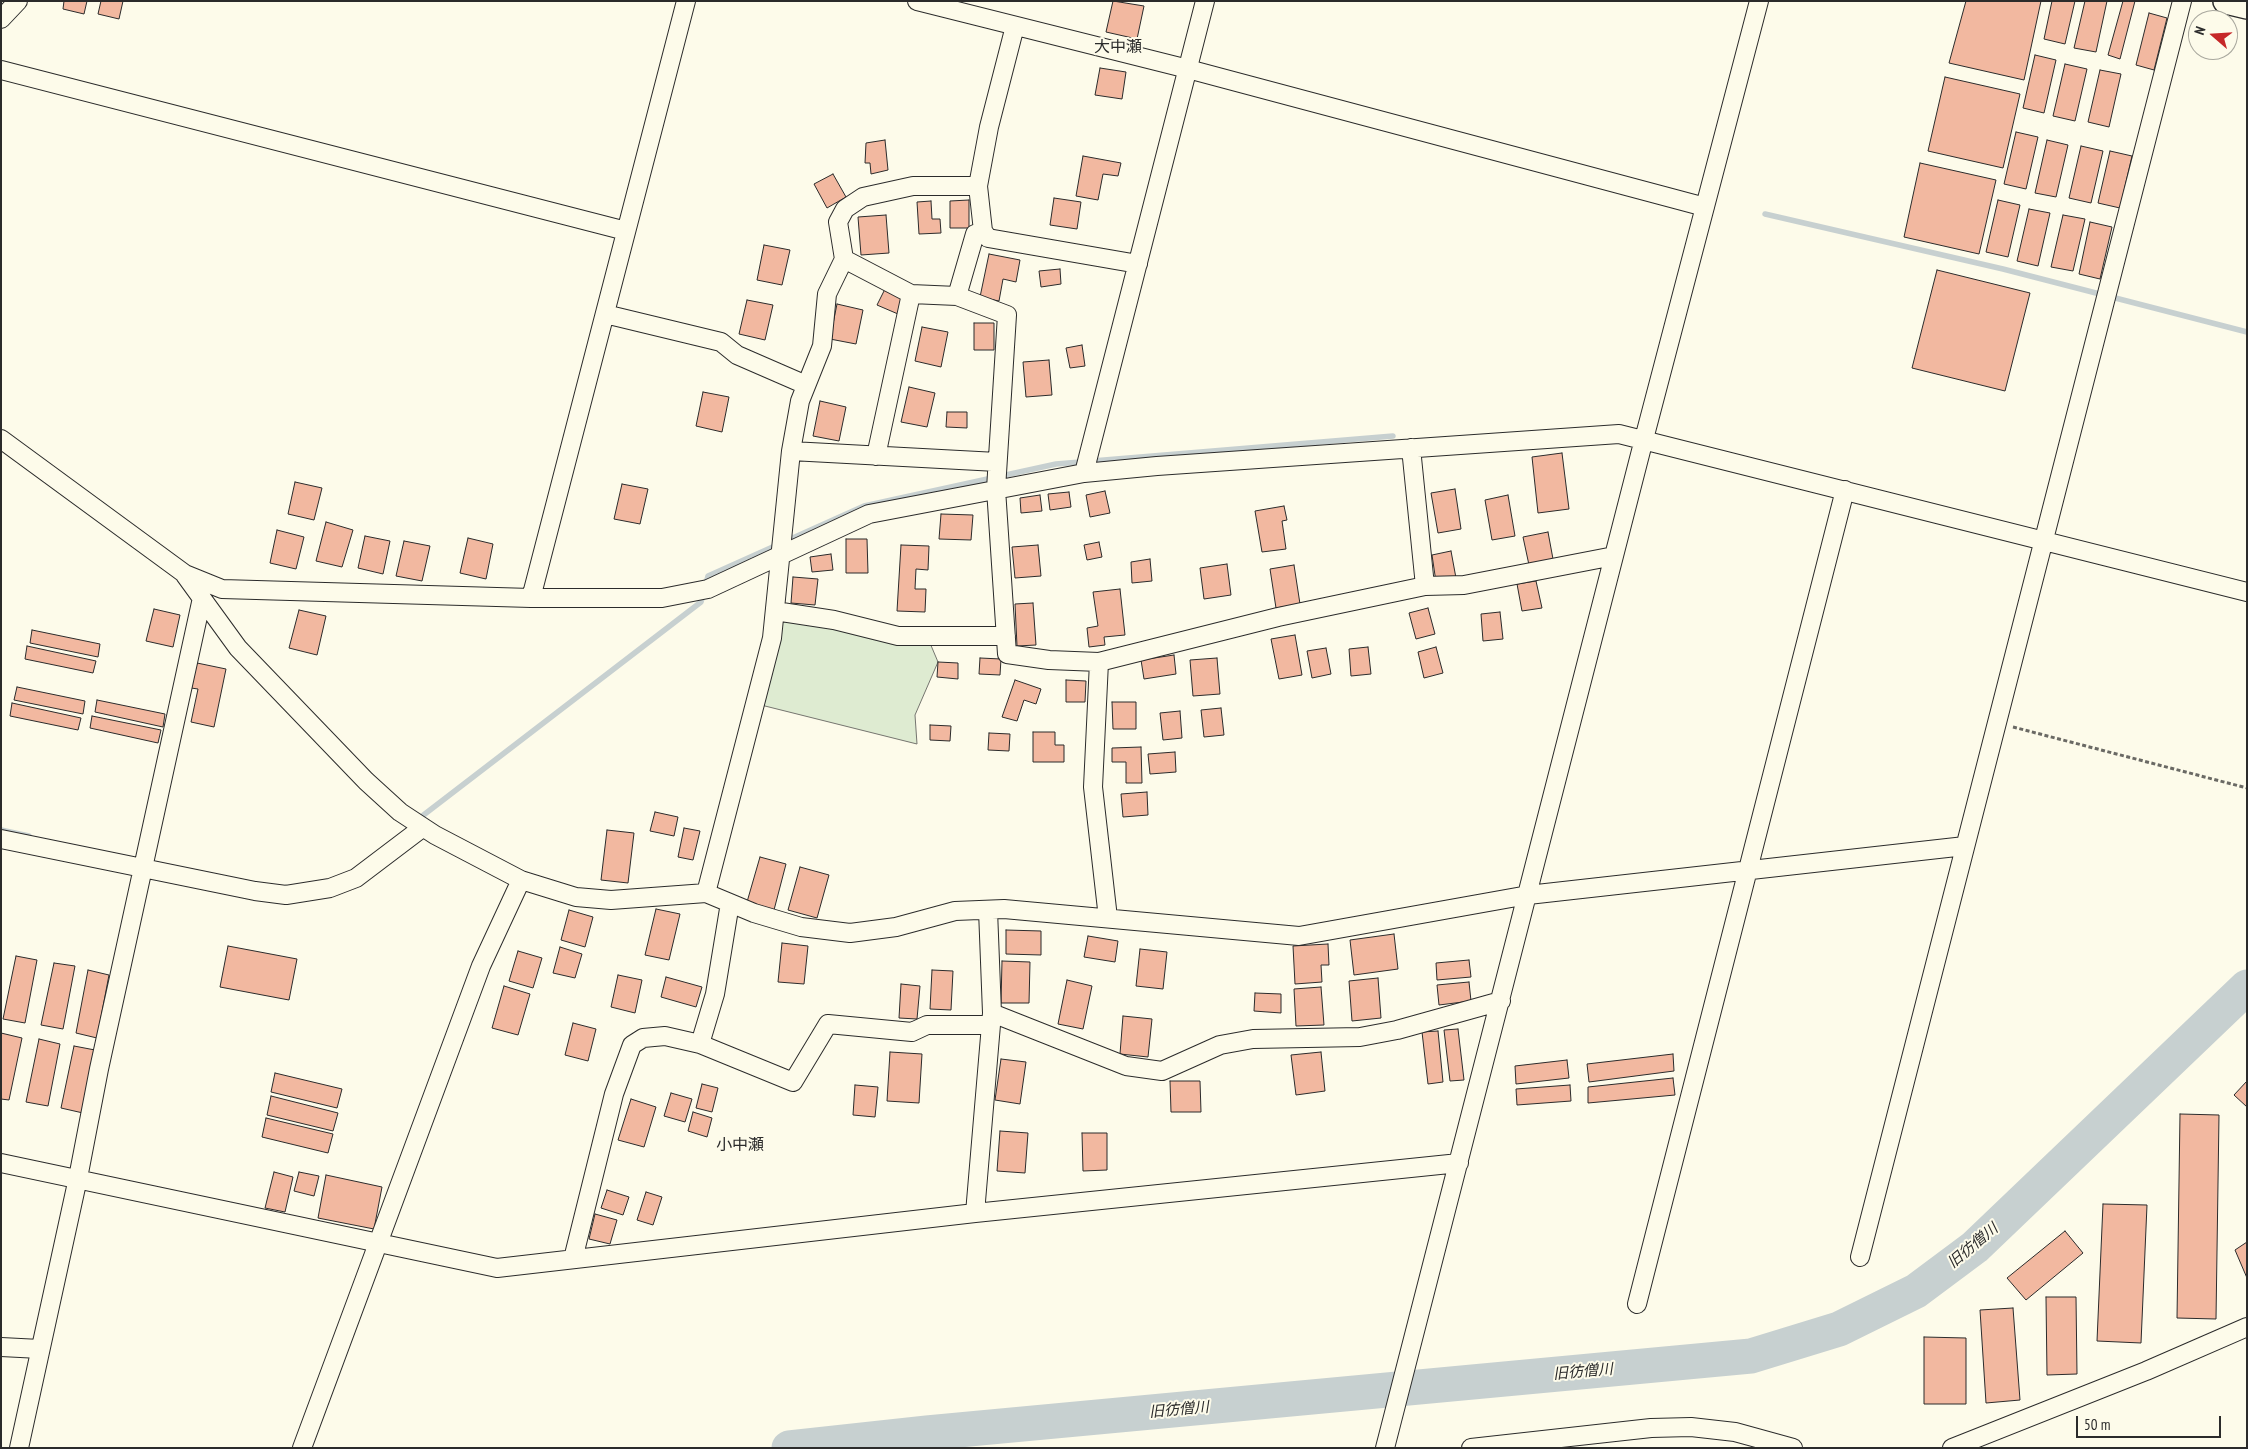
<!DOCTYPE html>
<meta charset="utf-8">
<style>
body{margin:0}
#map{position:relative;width:2248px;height:1449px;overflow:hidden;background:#fdfbea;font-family:"PT Sans Narrow",sans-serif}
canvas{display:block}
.frame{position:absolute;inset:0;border:2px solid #2b2b2b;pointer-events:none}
.north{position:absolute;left:2188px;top:10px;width:50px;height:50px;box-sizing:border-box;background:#fdfbea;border:1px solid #a9a89e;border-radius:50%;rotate:289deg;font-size:14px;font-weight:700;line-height:20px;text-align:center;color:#2b2b2b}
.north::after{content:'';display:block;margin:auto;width:18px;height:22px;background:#c62828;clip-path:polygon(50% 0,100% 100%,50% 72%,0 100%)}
.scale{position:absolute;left:2076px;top:1416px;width:145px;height:22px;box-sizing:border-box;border:2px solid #2b2b2b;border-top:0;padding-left:6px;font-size:15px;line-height:18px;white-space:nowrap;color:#2b2b2b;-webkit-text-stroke:4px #fdfbea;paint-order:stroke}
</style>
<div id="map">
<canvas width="2248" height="1449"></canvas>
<div class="frame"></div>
<div class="north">N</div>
<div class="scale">50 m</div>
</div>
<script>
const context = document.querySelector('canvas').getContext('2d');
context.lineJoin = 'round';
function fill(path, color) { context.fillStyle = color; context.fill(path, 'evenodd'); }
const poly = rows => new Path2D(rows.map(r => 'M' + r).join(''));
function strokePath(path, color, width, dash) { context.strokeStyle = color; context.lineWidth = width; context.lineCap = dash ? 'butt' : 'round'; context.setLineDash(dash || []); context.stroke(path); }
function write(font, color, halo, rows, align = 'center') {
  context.font = font + ' "PT Sans Narrow","Noto Sans JP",sans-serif'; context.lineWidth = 4; context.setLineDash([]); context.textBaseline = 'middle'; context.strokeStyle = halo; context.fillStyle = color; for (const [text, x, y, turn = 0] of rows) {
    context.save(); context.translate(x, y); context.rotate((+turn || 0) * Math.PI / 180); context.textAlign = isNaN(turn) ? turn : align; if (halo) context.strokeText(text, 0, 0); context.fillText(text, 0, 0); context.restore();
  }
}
const green = poly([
 [781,613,927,636,938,662,915,715,917,744,757,704,781,613]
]);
fill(green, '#deebd1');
strokePath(green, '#74746e', 1);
strokePath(poly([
 [1765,214,2003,269,2247,332],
 [417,820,701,602,708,576,864,506,1056,464,1393,436],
 [1,830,29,836]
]), '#c7d0d0', 5.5);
strokePath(poly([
 [789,1448,927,1433,1751,1356,1839,1329,1916,1291,1975,1247,2247,987]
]), '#c7d0d0', 35);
const building = poly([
 [64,1,87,1,84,14,63,9,64,1],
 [101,1,123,1,119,19,98,14,101,1],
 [1113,1,1144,6,1137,39,1106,32,1113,1],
 [1966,1,2041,1,2024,80,1949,63,1966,1],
 [2052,1,2075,1,2065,44,2044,39,2052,1],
 [2085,1,2107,1,2096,52,2074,48,2085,1],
 [2123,1,2135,1,2120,59,2108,55,2123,1],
 [2149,13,2167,18,2154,70,2136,65,2149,13],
 [2035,55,2056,60,2044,113,2023,108,2035,55],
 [2065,64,2087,69,2075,121,2053,116,2065,64],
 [1100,68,1126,72,1122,99,1095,95,1100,68],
 [2100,70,2121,74,2109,127,2088,122,2100,70],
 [1945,77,2020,94,2003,168,1928,151,1945,77],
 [2016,132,2038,137,2026,189,2004,184,2016,132],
 [885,140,888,170,871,174,870,163,865,163,866,143,885,140],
 [2047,140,2068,145,2056,197,2035,193,2047,140],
 [2081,146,2103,151,2091,203,2069,198,2081,146],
 [2110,151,2132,156,2120,208,2098,203,2110,151],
 [1083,156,1121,163,1118,176,1103,174,1098,200,1076,196,1083,156],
 [1920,163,1996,180,1979,254,1904,237,1920,163],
 [833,174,846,197,827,208,814,184,833,174],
 [1054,198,1081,202,1077,229,1050,225,1054,198],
 [969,200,969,228,950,228,950,201,969,200],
 [1998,200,2020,205,2008,257,1986,252,1998,200],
 [931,201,932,219,940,219,941,233,919,234,917,202,931,201],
 [2029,209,2050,213,2038,266,2017,261,2029,209],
 [886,215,889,253,861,255,858,217,886,215],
 [2063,215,2085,219,2073,271,2051,267,2063,215],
 [2090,222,2112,227,2100,279,2079,274,2090,222],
 [764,245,790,250,782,285,757,280,764,245],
 [989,254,1020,260,1016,282,1003,279,999,301,980,297,989,254],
 [1060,269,1061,284,1041,287,1039,271,1060,269],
 [1937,270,2030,293,2005,391,1912,368,1937,270],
 [885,289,905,298,898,314,877,305,885,289],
 [747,300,773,305,765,340,739,334,747,300],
 [837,304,863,310,856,344,830,339,837,304],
 [974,323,994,323,994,350,974,350,974,323],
 [922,327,948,332,941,367,915,361,922,327],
 [1082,345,1085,366,1070,368,1066,348,1082,345],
 [1049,360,1052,395,1026,397,1023,362,1049,360],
 [909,387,935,393,927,427,901,422,909,387],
 [703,392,729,397,722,432,696,426,703,392],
 [820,401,846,407,839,441,813,436,820,401],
 [947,412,967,412,967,428,946,427,947,412],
 [1562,453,1569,509,1538,513,1532,457,1562,453],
 [295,482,322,488,314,520,288,514,295,482],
 [622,484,648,489,640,524,614,519,622,484],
 [1455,489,1461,529,1438,533,1431,493,1455,489],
 [1105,491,1110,513,1090,517,1086,495,1105,491],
 [1069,492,1071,507,1050,510,1048,494,1069,492],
 [1040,495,1042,511,1021,513,1020,498,1040,495],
 [1508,495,1515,536,1492,540,1485,500,1508,495],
 [1284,506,1287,520,1282,521,1286,549,1262,552,1255,511,1284,506],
 [941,514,973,515,971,540,939,539,941,514],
 [326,522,353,530,342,567,316,561,326,522],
 [277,530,304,537,296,569,270,563,277,530],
 [1548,532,1553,559,1529,565,1523,537,1548,532],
 [365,536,390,541,383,574,358,568,365,536],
 [468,538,493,544,486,579,460,573,468,538],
 [846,539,867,539,868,573,846,573,846,539],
 [404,541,430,546,422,581,396,576,404,541],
 [1099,542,1102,557,1087,560,1084,545,1099,542],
 [901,545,929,546,928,570,916,569,915,589,926,589,925,612,897,611,901,545],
 [1038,545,1041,576,1015,578,1012,547,1038,545],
 [1451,551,1456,578,1436,582,1432,555,1451,551],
 [831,554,833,570,812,572,810,557,831,554],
 [1150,559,1152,581,1132,583,1131,562,1150,559],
 [1227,564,1231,595,1204,599,1200,568,1227,564],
 [1294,565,1300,604,1276,608,1270,569,1294,565],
 [793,577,818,579,815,605,791,603,793,577],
 [1536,581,1542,608,1522,611,1517,584,1536,581],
 [1120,589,1125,635,1104,637,1105,645,1089,647,1087,628,1098,626,1093,592,1120,589],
 [1033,603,1036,645,1017,646,1015,604,1033,603],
 [1428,608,1435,634,1416,639,1409,613,1428,608],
 [154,609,180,615,173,647,146,641,154,609],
 [299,610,326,616,317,655,289,648,299,610],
 [1500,612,1503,639,1483,641,1481,614,1500,612],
 [32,630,100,644,98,657,30,643,32,630],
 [1295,635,1302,675,1279,679,1271,639,1295,635],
 [27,646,96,661,93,673,25,659,27,646],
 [1368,647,1371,674,1351,676,1349,649,1368,647],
 [1436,647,1443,673,1424,678,1418,652,1436,647],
 [1326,648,1331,674,1312,678,1307,651,1326,648],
 [1174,655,1176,674,1144,679,1141,660,1174,655],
 [980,658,1001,659,1000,675,979,674,980,658],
 [1217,658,1220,694,1193,696,1190,660,1217,658],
 [938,662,958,663,958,679,937,677,938,662],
 [197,663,226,669,214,727,191,722,198,689,191,688,197,663],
 [1015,680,1041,689,1036,704,1024,700,1017,721,1002,717,1015,680],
 [1066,680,1086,681,1085,702,1066,702,1066,680],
 [17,687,85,701,83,714,14,700,17,687],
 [97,700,165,714,163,727,95,712,97,700],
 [1112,702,1136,702,1136,729,1113,729,1112,702],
 [12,703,81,718,78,730,10,716,12,703],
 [1221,708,1224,735,1204,737,1201,710,1221,708],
 [1180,711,1182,738,1163,740,1160,713,1180,711],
 [92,716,161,730,158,743,90,728,92,716],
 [930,725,951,726,950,741,930,740,930,725],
 [1033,732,1055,732,1055,745,1064,745,1064,762,1033,762,1033,732],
 [989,733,1010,734,1009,751,988,750,989,733],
 [1141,747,1142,783,1126,783,1126,762,1112,762,1112,748,1141,747],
 [1175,752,1176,772,1150,774,1148,754,1175,752],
 [1147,792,1148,815,1123,817,1121,794,1147,792],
 [655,812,678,817,674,836,650,831,655,812],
 [684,828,700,831,693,860,678,857,684,828],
 [607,830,634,833,628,883,601,880,607,830],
 [760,857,786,864,774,910,747,902,760,857],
 [800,867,829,875,817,918,788,910,800,867],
 [656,909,680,914,669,960,645,955,656,909],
 [569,910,593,917,585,947,561,940,569,910],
 [1006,930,1041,931,1041,955,1006,954,1006,930],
 [1394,934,1398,969,1354,975,1350,940,1394,934],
 [1088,936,1118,941,1115,962,1084,957,1088,936],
 [782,943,808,946,804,984,778,982,782,943],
 [1328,944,1329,965,1321,965,1322,982,1295,984,1293,946,1328,944],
 [228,946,297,959,289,1000,220,987,228,946],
 [560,947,582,954,575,978,553,973,560,947],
 [1140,949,1167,952,1163,989,1136,986,1140,949],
 [518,951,542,958,533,988,509,981,518,951],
 [16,956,37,960,25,1023,3,1019,16,956],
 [1469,960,1471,977,1437,980,1436,963,1469,960],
 [1002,961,1030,962,1029,1003,1001,1003,1002,961],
 [54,963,75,966,63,1029,41,1025,54,963],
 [88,970,109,975,97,1038,76,1033,88,970],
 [932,970,953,971,951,1010,930,1009,932,970],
 [618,975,642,980,635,1013,611,1007,618,975],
 [666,977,702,987,696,1007,661,997,666,977],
 [1378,978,1381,1018,1352,1021,1349,981,1378,978],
 [1067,980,1092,986,1083,1029,1058,1024,1067,980],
 [1469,982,1471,1001,1439,1005,1437,985,1469,982],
 [901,984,920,986,917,1019,899,1018,901,984],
 [504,986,530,994,518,1035,492,1028,504,986],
 [1321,987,1324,1025,1296,1026,1294,989,1321,987],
 [1255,993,1281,994,1281,1013,1254,1011,1255,993],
 [1123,1016,1152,1019,1148,1057,1120,1054,1123,1016],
 [573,1023,596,1029,588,1061,565,1055,573,1023],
 [1458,1029,1464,1080,1450,1081,1444,1030,1458,1029],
 [1438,1031,1443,1082,1428,1084,1422,1032,1438,1031],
 [1,1033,22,1038,9,1100,1,1099,1,1033],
 [39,1039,60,1044,48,1106,26,1102,39,1039],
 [74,1046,95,1050,83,1113,61,1108,74,1046],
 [890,1052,922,1054,919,1103,887,1101,890,1052],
 [1321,1052,1325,1091,1296,1095,1291,1055,1321,1052],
 [1673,1054,1674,1071,1589,1082,1587,1064,1673,1054],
 [1001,1059,1026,1062,1020,1104,995,1100,1001,1059],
 [1567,1060,1569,1078,1516,1084,1515,1066,1567,1060],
 [275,1073,342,1089,337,1108,271,1092,275,1073],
 [1673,1078,1675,1095,1588,1103,1588,1087,1673,1078],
 [1170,1081,1200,1081,1201,1112,1171,1112,1170,1081],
 [2247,1081,2247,1107,2234,1095,2247,1081],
 [702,1084,718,1088,712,1112,696,1108,702,1084],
 [855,1085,878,1087,875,1117,853,1115,855,1085],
 [1570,1085,1571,1101,1517,1105,1516,1089,1570,1085],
 [671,1093,692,1099,685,1122,664,1116,671,1093],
 [271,1096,338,1113,333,1131,267,1115,271,1096],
 [631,1099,656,1107,644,1147,618,1140,631,1099],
 [693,1112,712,1118,707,1137,688,1131,693,1112],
 [2180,1114,2219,1115,2216,1319,2177,1318,2180,1114],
 [266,1118,333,1134,328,1153,262,1137,266,1118],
 [1000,1131,1028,1133,1025,1173,997,1171,1000,1131],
 [1082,1133,1107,1133,1107,1170,1083,1171,1082,1133],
 [274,1172,293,1177,285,1212,265,1208,274,1172],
 [299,1172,319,1176,314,1196,294,1191,299,1172],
 [326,1175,382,1187,374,1229,318,1218,326,1175],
 [607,1190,629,1197,623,1215,601,1208,607,1190],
 [646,1192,662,1197,653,1225,637,1220,646,1192],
 [2103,1204,2147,1205,2141,1343,2097,1341,2103,1204],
 [595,1214,617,1220,610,1244,589,1239,595,1214],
 [2065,1231,2083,1253,2026,1300,2007,1278,2065,1231],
 [2247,1242,2247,1278,2235,1250,2247,1242],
 [2046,1297,2076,1297,2077,1374,2047,1375,2046,1297],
 [2013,1308,2020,1400,1986,1403,1980,1310,2013,1308],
 [1924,1337,1966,1338,1966,1404,1924,1404,1924,1337]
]);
fill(building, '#f2b8a0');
strokePath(building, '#2b2b2b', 1);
const street = poly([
 [917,1,1188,69,1705,207],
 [1,19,18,1],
 [1015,26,989,127,978,186,983,231,988,238,1138,264],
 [1,70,626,231],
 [844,259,911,294],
 [957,296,975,234,983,231],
 [605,314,721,342,737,355,806,385],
 [1,439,185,574,222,589,531,598,662,598,708,589,869,514,1084,473,1157,466,1619,434,2247,592],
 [1411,448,1425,586],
 [791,451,997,462],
 [876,456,911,294,957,296,1007,315,996,489,1007,654,1049,660,1099,662,1278,617,1425,586,1464,585,1614,556],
 [1084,473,1205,1],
 [185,575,238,648,366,781,400,812,435,835,521,880,576,897,611,900,706,893,754,913,801,927,850,933,896,927,955,911,1004,909,1299,936,1528,895,1965,846],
 [531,598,686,1],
 [775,611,834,620,898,636,1006,636],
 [1099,662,1093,787,1108,918],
 [1,839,255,891,286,895,330,888,356,878,422,828],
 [706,893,772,638,791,451,800,401,822,346,827,294,844,259,838,222,845,209,863,197,913,186,978,186],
 [992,1013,1126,1066,1162,1071,1220,1045,1253,1039,1360,1037,1397,1030,1501,1001],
 [700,1044,793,1082,828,1024,912,1032,927,1025,991,1025],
 [1,1163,497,1268,975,1213,1459,1163],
 [975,1213,992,1013,988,910],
 [1860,1257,2182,1],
 [573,1259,614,1094,632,1045,643,1038,665,1036,700,1044,715,994,730,903],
 [1637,1304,1845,490],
 [1,1347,40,1349],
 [19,1448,78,1178,99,1069,202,598],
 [302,1448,481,966,521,880],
 [1385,1448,1644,439,1759,1],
 [1471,1448,1651,1428,1691,1427,1735,1432,1793,1448],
 [1952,1448,2146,1371,2247,1327]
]);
const secondary = poly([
 [2226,1,2247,6]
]);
strokePath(street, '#2b2b2b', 20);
strokePath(secondary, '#2b2b2b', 28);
strokePath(poly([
 [2013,727,2247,788]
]), '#6a6964', 3, [4, 2.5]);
strokePath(street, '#fdfbea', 18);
strokePath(secondary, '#fdfbea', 25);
write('italic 15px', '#2b2b2b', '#fdfbea', [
 ["旧彷僧川",1973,1246,-40],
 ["旧彷僧川",1583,1372,-5],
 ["旧彷僧川",1179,1410,-5]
]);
write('16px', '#2b2b2b', '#fdfbea', [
 ["大中瀬",1118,47],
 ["小中瀬",740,1145]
]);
</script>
